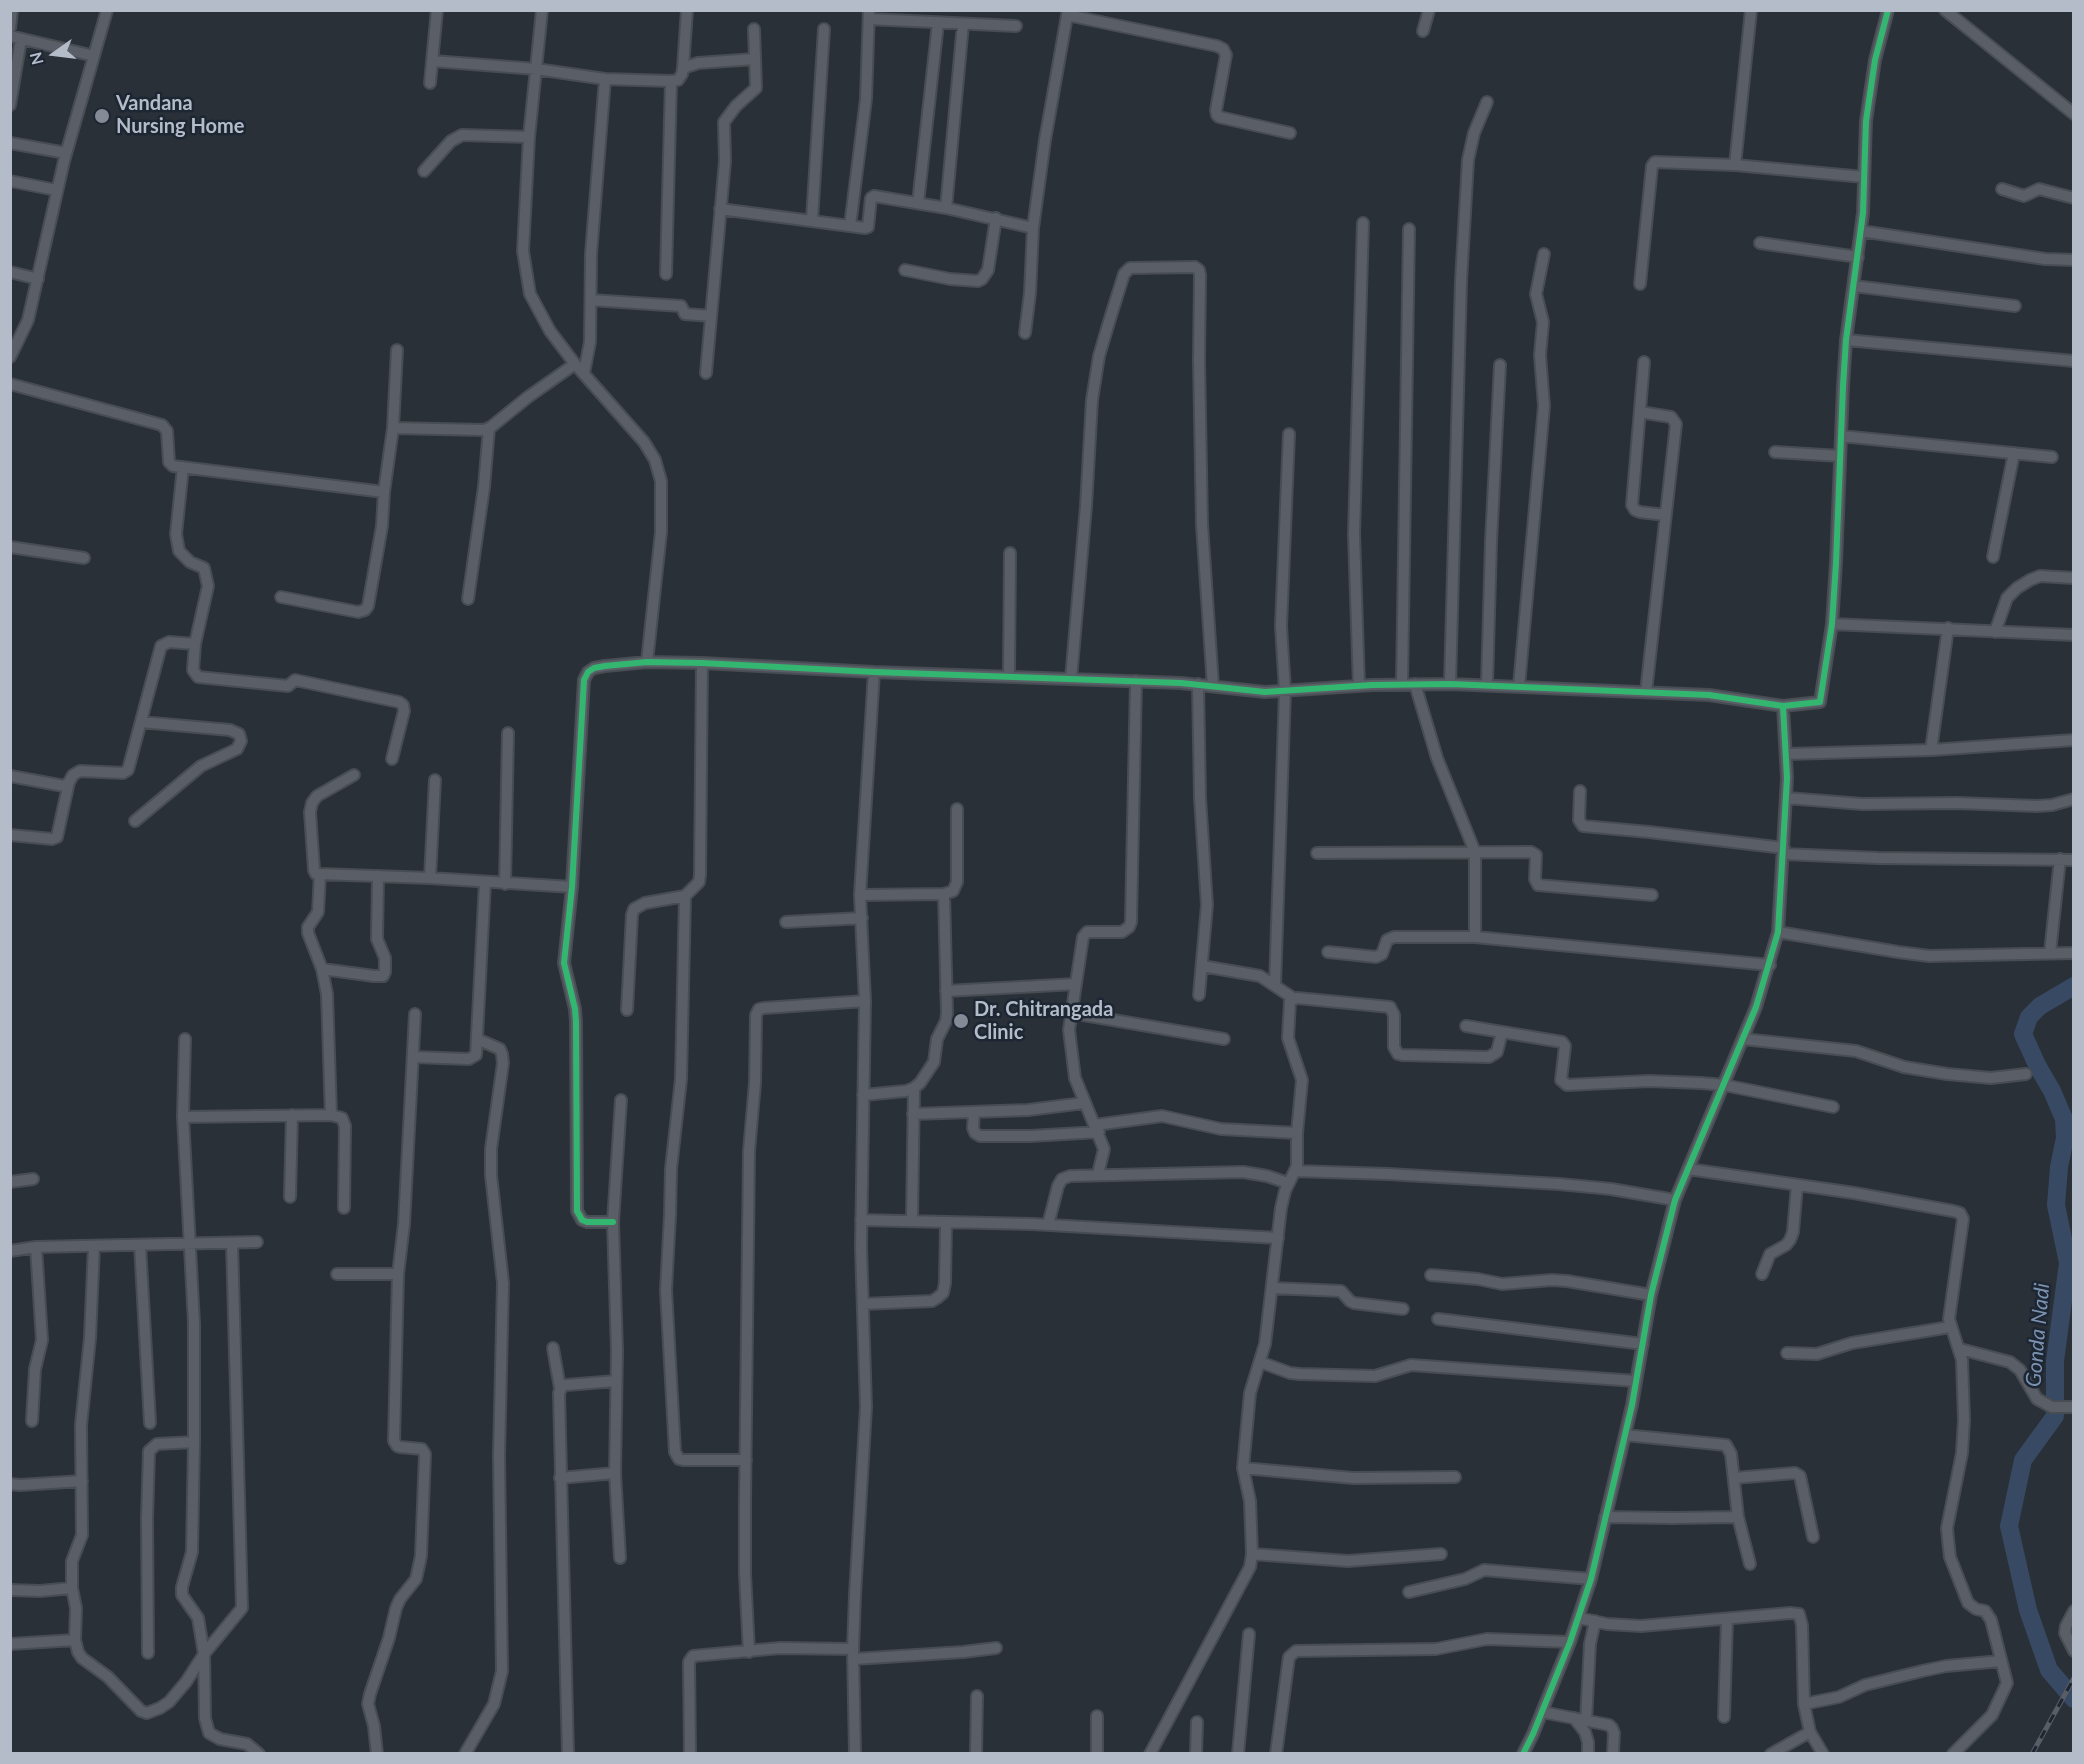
<!DOCTYPE html>
<style>
body{margin:0}
#map{position:relative;width:2084px;height:1764px;overflow:hidden;background:#2a3038;font-family:Lato,sans-serif}
canvas{display:block}
.frame{position:absolute;inset:0;border:12px solid #b4bcc9;pointer-events:none}
.north{position:absolute;left:24px;top:24px;width:60px;height:60px;-webkit-text-stroke:4px #1d2633;paint-order:stroke;rotate:256deg;font-size:16px;font-weight:700;line-height:24px;text-align:center;color:#b4bcc9}
.north::after{content:'';display:block;margin:auto;width:21px;height:27px;background:#b4bcc9;clip-path:polygon(50% 0,100% 100%,50% 72%,0 100%)}
</style>
<div id="map">
<canvas width="2084" height="1764"></canvas>
<div class="frame"></div>
<div class="north">N</div>
</div>
<script>
const context = document.querySelector('canvas').getContext('2d');
context.lineJoin = 'round';
const poly = rows => new Path2D(rows.map(r => 'M' + r).join(''));
function strokePath(path, color, width, dash) { context.strokeStyle = color; context.lineWidth = width; context.lineCap = dash ? 'butt' : 'round'; context.setLineDash(dash || []); context.stroke(path); }
function write(font, color, halo, rows, align = 'center') {
  context.font = font + ' Lato,sans-serif'; context.lineWidth = 5; context.setLineDash([]); context.textBaseline = 'middle'; context.strokeStyle = halo; context.fillStyle = color; for (const [text, x, y, turn = 0] of rows) {
    context.save(); context.translate(x, y); context.rotate((+turn || 0) * Math.PI / 180); context.textAlign = isNaN(turn) ? turn : align; if (halo) context.strokeText(text, 0, 0); context.fillText(text, 0, 0); context.restore();
  }
}
strokePath(poly([
 [2074,986,2040,1006,2029,1017,2023,1034,2037,1065,2052,1091,2064,1119,2065,1138,2059,1167,2056,1205,2068,1263,2055,1361,2055,1416,2023,1460,2009,1526,2028,1610,2049,1670,2074,1699]
]), '#384963', 18);
const street = poly([
 [542,10,529,137,523,251,530,294,550,331,575,364,644,442,655,460,661,481,661,532,647,662],
 [1945,10,2074,114],
 [1067,15,1217,46,1223,49,1226,55,1216,110,1217,115,1219,117,1290,133],
 [869,19,1016,26],
 [10,28,12,10],
 [1423,31,1429,10],
 [10,36,94,56],
 [433,61,536,69,605,79],
 [683,68,698,63,755,59],
 [430,83,437,10],
 [10,105,21,39],
 [10,143,66,153],
 [1735,165,1751,10],
 [424,171,451,141,462,135,529,137],
 [10,181,56,190],
 [2002,189,2024,196,2039,189,2074,198],
 [918,203,938,23],
 [946,208,963,24],
 [720,209,865,228,868,227,871,198,874,196,946,208,1033,228],
 [812,220,824,29],
 [850,226,866,99,869,10],
 [1861,231,2045,259,2074,260],
 [1760,243,1858,257],
 [905,270,950,279,978,281,982,279,988,270,996,218],
 [10,272,38,279],
 [666,274,671,81],
 [1640,284,1652,166,1655,162,1735,165,1864,177],
 [1854,286,2015,306],
 [591,300,681,306,685,314,711,316],
 [1025,333,1030,293,1033,228,1045,140,1068,10],
 [1846,340,2074,361],
 [10,344,16,345,28,320,64,161,107,10],
 [10,357,16,345],
 [1644,362,1632,505,1635,510,1640,512,1665,515],
 [584,373,590,342,591,254,605,79,671,81,678,80,682,74,683,68,687,10],
 [706,373,725,161,724,122,736,106,756,88,754,29],
 [10,384,162,425,167,431,169,462,173,466,384,492],
 [1640,412,1671,417,1676,424,1646,692],
 [393,428,484,430,491,427,528,397,575,364],
 [1841,436,2052,457],
 [1775,452,1840,456],
 [10,547,84,558],
 [1993,557,2014,453],
 [281,597,358,612,365,610,368,606,382,526,384,492,393,428,397,350],
 [468,599,484,487,489,428],
 [1832,624,2074,635],
 [1995,632,2007,598,2017,588,2030,580,2040,576,2074,578],
 [195,644,193,670,198,677,288,686,295,680,399,702,403,705,404,711,392,759],
 [1009,677,1010,553],
 [1071,679,1086,506,1092,400,1099,356,1109,322,1124,274,1130,268,1195,267,1199,270,1200,275,1199,360,1202,525,1213,686],
 [1198,684,1200,798,1207,905,1199,995],
 [1402,684,1409,229],
 [1415,684,1437,758,1475,852,1475,937],
 [1450,684,1461,281,1468,160,1474,133,1487,102],
 [1487,685,1491,542,1500,365],
 [1359,686,1354,534,1363,223],
 [1519,686,1544,406,1540,355,1543,322,1536,294,1544,254],
 [1931,750,1948,628],
 [1787,754,1931,750,2074,740],
 [10,776,64,786,68,784,73,775,80,771,123,773,128,770,161,646,169,642,195,644,208,586,204,568,190,562,179,551,176,534,183,467],
 [1580,791,1579,820,1583,826,1649,832,1784,848],
 [1787,798,1862,804,1957,803,2037,806,2052,805,2074,799],
 [135,821,201,766,237,749,241,741,239,734,230,730,141,722],
 [10,835,52,839,57,837,69,782],
 [1317,853,1531,852,1536,855,1535,879,1538,885,1652,895],
 [1784,854,1878,858,2074,860],
 [320,874,430,878,572,887],
 [430,878,435,780],
 [505,884,508,733],
 [860,895,944,894,953,891,957,882,957,809],
 [685,896,681,1079,671,1169,670,1215,666,1290,675,1452,679,1459,683,1460,746,1460],
 [786,922,862,918],
 [1778,932,1898,952,1929,956,2074,953],
 [1328,952,1376,957,1382,954,1387,940,1394,937,1475,937,1770,965],
 [2050,953,2060,859],
 [1202,966,1260,976,1293,998],
 [322,969,374,976,383,976,385,972,385,958,377,939,378,876],
 [1275,985,1285,691,1281,626,1289,434],
 [946,991,1076,984],
 [627,1010,632,915,634,909,645,903,685,896,699,882,700,875,702,663],
 [1072,1013,1224,1039],
 [1466,1026,1562,1042,1565,1046,1561,1080,1567,1085,1649,1081,1701,1083,1724,1085,1833,1107],
 [185,1039,183,1117,194,1323,194,1442,192,1552,182,1587,182,1595,198,1618,204,1654,205,1718,209,1733,220,1739,247,1744,259,1754],
 [1743,1039,1856,1051,1904,1067,1947,1074,1991,1078,2026,1074],
 [414,1057,469,1059,476,1055,485,882],
 [863,1095,906,1091,914,1088,920,1083,934,1062,937,1039,946,1021,947,1013,944,894],
 [974,1113,973,1128,975,1133,980,1136,1030,1136,1099,1132],
 [913,1114,1028,1110,1084,1103],
 [331,1115,327,994,322,969,308,933,308,927,318,912,320,874,316,874,314,870,310,812,312,803,317,796,354,775],
 [183,1117,331,1115,342,1118,345,1126,344,1208],
 [1095,1125,1162,1116,1221,1129,1297,1133],
 [1688,1169,1854,1193,1953,1211,1960,1213,1963,1219,1949,1319,1962,1360,1964,1420,1962,1453,1947,1528,1948,1539,1950,1557,1968,1603,1976,1609,1985,1611,1991,1620,2007,1683,1992,1715,1953,1754],
 [1295,1171,1388,1174,1559,1184,1611,1189,1675,1200],
 [1098,1174,1104,1149,1075,1078,1069,1030,1083,937,1087,932,1122,932,1129,927,1131,922,1136,681],
 [10,1182,33,1179],
 [290,1197,292,1115],
 [861,1220,1032,1224,1278,1238],
 [912,1221,914,1088],
 [613,1222,587,1222,582,1220,577,1211,576,1022,575,1009,564,963,572,887,584,680,588,672,594,668,605,666,647,662,702,663,874,672,1181,683,1265,692,1372,685,1450,684,1709,695,1783,706,1820,702,1832,624,1836,563,1843,386,1846,340,1863,213,1866,121,1875,60,1888,10],
 [1048,1225,1058,1186,1062,1179,1070,1176,1243,1172,1267,1176,1288,1183],
 [140,1245,150,1423],
 [94,1246,90,1338,81,1425,82,1535,72,1561,72,1588,76,1608,75,1640,78,1652,82,1658,108,1677,141,1711,147,1713,160,1708,169,1702,186,1682,204,1654,242,1608,232,1243],
 [10,1251,36,1247,257,1242],
 [337,1274,398,1274],
 [1762,1274,1770,1254,1786,1245,1790,1240,1793,1232,1797,1185],
 [1431,1275,1478,1279,1502,1284,1552,1280,1567,1281,1651,1295],
 [1272,1288,1341,1291,1350,1301,1354,1303,1403,1309],
 [863,1304,932,1301,937,1298,943,1293,945,1283,946,1222],
 [1438,1319,1643,1344],
 [553,1348,560,1388],
 [1960,1349,2010,1362,2020,1370,2037,1399,2052,1407,2074,1407],
 [1787,1353,1817,1354,1852,1343,1950,1327],
 [1260,1362,1290,1373,1300,1374,1375,1376,1411,1365,1636,1381],
 [32,1421,35,1369,42,1340,36,1247],
 [1625,1435,1726,1445,1731,1454,1738,1517,1750,1564],
 [1243,1468,1353,1478,1455,1477],
 [560,1478,615,1473],
 [1734,1478,1795,1473,1800,1476,1813,1537],
 [10,1484,20,1485,82,1481],
 [1605,1517,1672,1518,1738,1517],
 [1252,1554,1348,1561,1441,1554],
 [620,1558,615,1473,617,1351,613,1222,621,1100],
 [10,1590,40,1591,72,1588],
 [1409,1592,1465,1579,1484,1570,1591,1579],
 [2074,1611,2066,1626,2065,1633,2074,1651],
 [1579,1618,1607,1624,1641,1626,1790,1613,1799,1614,1802,1625,1804,1704,1810,1732,1823,1754],
 [10,1644,75,1640],
 [749,1652,745,1574,745,1502,749,1151,755,1083,756,1015,759,1009,764,1008,865,1001],
 [148,1653,147,1519,149,1451,157,1444,194,1442],
 [854,1659,963,1652,996,1648],
 [1804,1704,1839,1697,1865,1685,1922,1671,1946,1666,2001,1661],
 [1542,1712,1609,1725,1612,1728,1614,1733,1613,1754],
 [1724,1717,1727,1619],
 [1574,1718,1585,1732,1588,1742,1588,1754],
 [1586,1721,1590,1644,1595,1621],
 [377,1754,374,1726,368,1704,370,1694,389,1638,396,1608,400,1599,416,1579,421,1556,425,1454,422,1449,400,1447,397,1446,394,1441,398,1274,404,1224,415,1014],
 [465,1754,494,1704,502,1671,499,1456,503,1283,491,1175,491,1149,503,1063,502,1054,500,1049,477,1039],
 [568,1754,559,1393,563,1385,566,1385,616,1381],
 [690,1754,689,1662,693,1656,780,1648,853,1649],
 [855,1754,853,1649,855,1595,866,1407,861,1247,865,1001,860,895,874,672],
 [976,1754,977,1696],
 [1097,1754,1097,1716],
 [1150,1754,1250,1567,1252,1554,1250,1501,1243,1468,1250,1393,1265,1344,1281,1208,1285,1191,1297,1166,1297,1133,1302,1080,1288,1038,1290,1001,1297,998,1390,1007,1394,1015,1394,1047,1398,1054,1402,1055,1489,1057,1497,1052,1502,1032],
 [1196,1754,1197,1722],
 [1238,1754,1249,1634],
 [1276,1754,1289,1657,1296,1651,1436,1649,1487,1639,1570,1642],
 [1523,1754,1533,1734,1570,1642,1591,1579,1632,1405,1651,1295,1675,1200,1756,1007,1778,932,1787,778,1783,706],
 [1771,1754,1810,1732]
]);
strokePath(street, '#484c53', 14);
strokePath(street, '#5a5e66', 10);
const rail = poly([
 [2032,1754,2074,1678]
]);
strokePath(rail, '#595d64', 5);
strokePath(rail, '#1d2633', 3, [9]);
strokePath(poly([
 [613,1222,587,1222,582,1220,577,1211,576,1022,575,1009,564,963,572,887,584,680,588,672,594,668,605,666,647,662,702,663,874,672,1181,683,1265,692,1372,685,1450,684,1709,695,1783,706,1820,702,1832,624,1836,563,1843,386,1846,340,1863,213,1866,121,1875,60,1888,10],
 [1523,1754,1533,1734,1570,1642,1591,1579,1632,1405,1651,1295,1675,1200,1756,1007,1778,932,1787,778,1783,706]
]), '#33b770', 6);
for (const [x, y, r, color] of [
 [102,116,8,"#848b96"],
 [961,1021,8,"#848b96"]
]) { const dot = new Path2D(); dot.arc(x, y, r, 0, 2 * Math.PI); context.fillStyle = color; context.fill(dot); strokePath(dot, '#1d2633', 2); }
write('bold 20px', '#b4bcc9', '#1d2633', [
 ["Vandana",116,104],
 ["Nursing Home",116,127],
 ["Dr. Chitrangada",974,1010],
 ["Clinic",974,1033]
], 'left');
write('italic 21px', '#7c92b1', '#1d2633', [
 ["Gonda Nadi",2038,1335,-85]
]);
</script>
